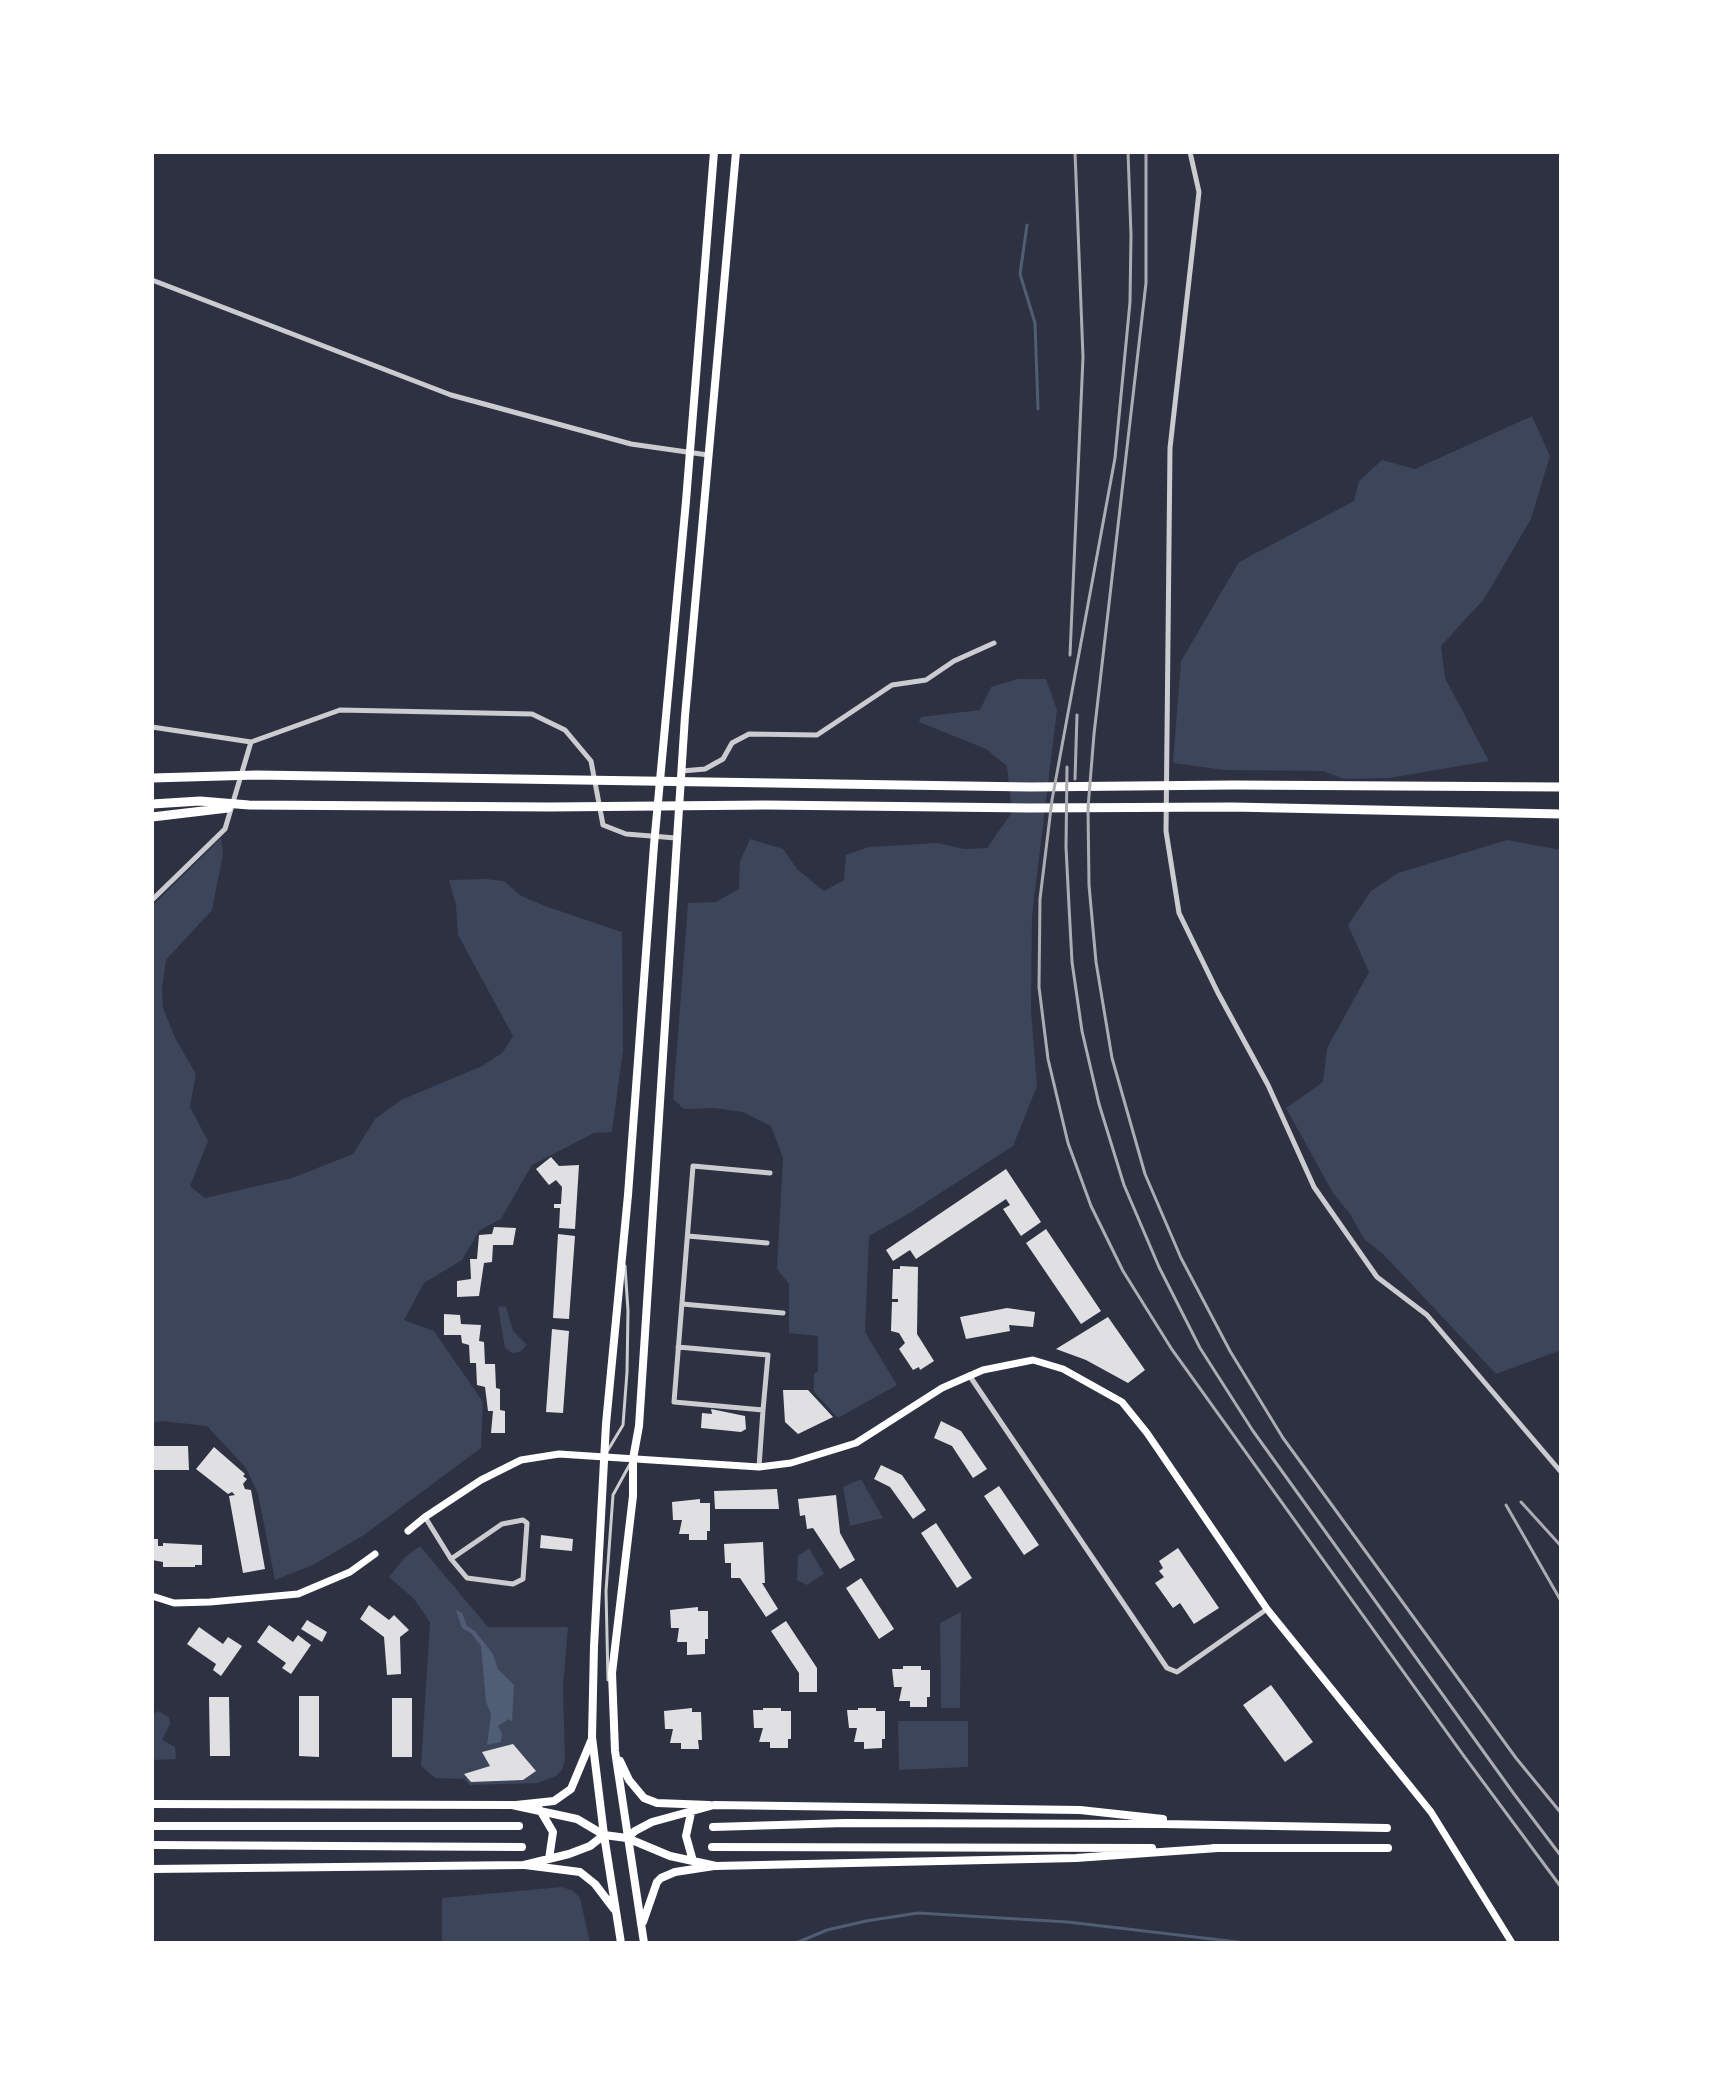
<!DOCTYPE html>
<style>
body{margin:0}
#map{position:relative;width:1713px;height:2095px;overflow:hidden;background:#2d3142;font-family:Arial,sans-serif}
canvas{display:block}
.frame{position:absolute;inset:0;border:154px solid #fff;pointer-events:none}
</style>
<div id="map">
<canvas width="1713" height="2095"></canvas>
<div class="frame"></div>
</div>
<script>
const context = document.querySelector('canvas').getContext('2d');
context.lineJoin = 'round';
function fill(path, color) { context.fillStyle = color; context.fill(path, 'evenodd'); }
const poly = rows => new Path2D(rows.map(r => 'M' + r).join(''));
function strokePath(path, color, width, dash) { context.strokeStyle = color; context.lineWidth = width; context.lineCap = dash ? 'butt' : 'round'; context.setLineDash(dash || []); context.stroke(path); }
fill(poly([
 [1532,416,1550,456,1531,519,1484,599,1441,646,1445,678,1489,761,1389,778,1344,779,1323,771,1224,770,1173,763,1181,661,1239,562,1354,501,1359,481,1382,460,1415,469],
 [1018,679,1046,679,1057,710,1032,916,1031,1010,1037,1086,1013,1146,908,1214,869,1236,865,1332,897,1385,838,1418,814,1392,814,1373,818,1372,818,1336,789,1333,789,1284,777,1269,783,1158,771,1126,743,1112,714,1108,684,1109,673,1099,688,903,716,902,739,889,740,861,750,839,783,849,798,870,824,891,844,880,846,855,869,847,937,843,964,849,987,848,1012,812,1007,766,986,749,919,722,921,717,980,710,991,687],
 [221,838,223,854,212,910,166,960,162,989,163,1008,176,1040,196,1074,190,1107,208,1141,190,1186,205,1198,292,1178,353,1154,375,1119,401,1100,482,1066,502,1053,513,1036,458,935,456,905,449,880,486,879,504,881,521,896,548,907,622,932,623,1050,612,1132,594,1133,532,1165,501,1219,480,1230,462,1260,424,1283,404,1320,434,1331,483,1402,481,1448,364,1535,313,1565,275,1580,258,1494,246,1468,207,1426,162,1421,152,1423,152,906],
 [1507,840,1561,850,1561,1350,1496,1374,1383,1254,1364,1239,1350,1214,1333,1193,1286,1108,1323,1082,1327,1048,1369,972,1348,925,1371,891,1398,873],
 [498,1306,506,1307,513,1331,527,1345,520,1352,512,1353,505,1348],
 [861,1479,883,1518,850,1526,843,1487],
 [420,1546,488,1627,568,1627,563,1686,565,1760,562,1770,556,1776,537,1783,470,1785,464,1779,435,1778,421,1766,430,1622,414,1599,389,1577,405,1557],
 [809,1548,824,1574,807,1585,797,1580,798,1556],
 [961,1612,960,1708,941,1708,940,1623],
 [158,1711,169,1717,170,1724,162,1740,175,1747,176,1759,152,1760,152,1715],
 [898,1721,968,1721,968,1767,899,1770],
 [561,1887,572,1890,580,1898,590,1943,442,1943,442,1898]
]), '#3c4559');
fill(poly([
 [456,1610,462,1613,467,1626,475,1631,493,1654,498,1669,514,1685,512,1722,509,1719,498,1726,502,1734,501,1742,487,1745,491,1714,486,1702,481,1646,471,1633,462,1628]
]), '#4f5d75');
strokePath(poly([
 [1027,225,1020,274,1035,323,1038,409],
 [796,1943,827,1930,866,1921,918,1913,1068,1922,1246,1943]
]), '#4f5d75', 3);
fill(poly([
 [551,1157,559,1166,579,1165,575,1229,559,1228,560,1208,554,1208,554,1204,561,1204,562,1187,556,1180,549,1185,536,1169],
 [1006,1169,1041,1222,1021,1236,1003,1209,1010,1205,1006,1199,916,1259,910,1250,893,1261,886,1250],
 [494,1227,516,1228,513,1245,493,1245,492,1262,484,1263,479,1296,457,1297,457,1281,471,1279,470,1259,477,1259,479,1235,492,1234],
 [1046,1229,1101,1311,1081,1324,1026,1243],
 [558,1234,575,1236,569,1319,553,1318],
 [900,1266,918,1267,917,1334,934,1361,920,1370,919,1367,913,1370,899,1349,905,1343,899,1333,891,1331,892,1302,898,1302,898,1299,892,1299,893,1269,900,1269],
 [1007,1308,1035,1312,1033,1327,1009,1325,1010,1331,966,1339,960,1317],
 [444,1314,460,1315,461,1324,481,1325,479,1341,484,1342,485,1364,495,1364,496,1388,500,1389,500,1410,505,1411,505,1433,491,1433,493,1411,488,1411,485,1387,477,1385,476,1363,470,1363,469,1345,462,1343,461,1335,444,1335],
 [1108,1317,1145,1370,1128,1383,1086,1360,1056,1349],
 [552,1329,569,1331,563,1413,546,1412],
 [783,1390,808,1390,833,1417,798,1434,785,1422],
 [711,1409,745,1416,746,1429,741,1432,701,1428,702,1413,712,1414],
 [941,1421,961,1431,987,1469,973,1478,952,1446,934,1438],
 [152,1446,188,1446,189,1470,152,1470],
 [214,1447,245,1474,243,1476,247,1479,243,1484,245,1489,251,1490,265,1569,243,1573,229,1496,235,1495,232,1492,228,1494,196,1469],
 [881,1465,902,1475,926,1510,913,1519,890,1487,874,1479],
 [999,1486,1039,1545,1024,1555,984,1496],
 [777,1489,779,1509,715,1509,714,1491],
 [836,1495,840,1533,855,1560,840,1569,813,1528,807,1529,805,1515,800,1516,798,1499],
 [700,1499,700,1503,710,1503,710,1531,707,1531,707,1540,689,1540,689,1534,679,1534,682,1520,673,1520,672,1502],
 [936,1523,972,1578,957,1588,921,1533],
 [541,1535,573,1539,572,1551,540,1548],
 [152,1539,158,1539,158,1546,163,1546,163,1543,202,1545,202,1565,195,1565,195,1567,163,1567,163,1562,152,1560],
 [763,1542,765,1583,762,1583,778,1609,766,1617,740,1578,731,1578,731,1563,725,1563,724,1544],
 [1178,1548,1219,1608,1194,1624,1180,1603,1173,1608,1155,1583,1164,1577,1159,1571,1163,1568,1159,1561],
 [861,1578,894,1629,879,1639,846,1588],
 [369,1605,389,1620,394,1615,409,1630,400,1637,401,1674,387,1675,384,1637,360,1619],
 [698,1607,698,1611,708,1611,708,1639,705,1639,705,1654,687,1655,687,1642,677,1642,679,1628,671,1628,670,1610],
 [307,1620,327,1632,322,1642,301,1629],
 [786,1621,817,1668,817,1692,799,1692,799,1673,771,1631],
 [269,1625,293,1642,298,1635,311,1645,291,1674,282,1668,286,1663,257,1642],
 [199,1627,223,1644,228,1637,242,1646,221,1676,213,1670,216,1664,187,1644],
 [903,1666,921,1666,921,1670,930,1670,930,1697,927,1697,927,1707,910,1707,910,1701,899,1701,902,1687,894,1687,892,1669,903,1669],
 [1271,1685,1313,1742,1285,1762,1243,1705],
 [299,1696,319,1696,319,1757,299,1756],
 [209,1697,229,1697,230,1756,210,1756],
 [392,1698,412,1698,412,1757,392,1757],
 [692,1708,692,1712,701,1712,702,1740,698,1740,699,1749,681,1749,681,1743,670,1743,673,1729,665,1729,664,1711],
 [763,1708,781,1708,781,1711,791,1711,791,1739,788,1739,788,1748,770,1748,770,1742,759,1742,763,1728,754,1728,753,1710,763,1710],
 [858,1708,876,1708,876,1711,885,1711,885,1739,882,1739,882,1748,864,1749,864,1742,854,1742,857,1728,849,1728,847,1710,858,1710],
 [513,1744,536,1771,523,1780,471,1782,464,1774,490,1766,482,1752]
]), '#e0e0e3');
strokePath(poly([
 [608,1450,623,1425,627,1372,628,1311,625,1266],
 [608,1680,606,1591,613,1495,630,1464]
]), '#caccd0', 3);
strokePath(poly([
 [1190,152,1199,192,1170,448,1166,831,1179,913,1218,993,1268,1085,1314,1187,1377,1277,1427,1315,1561,1472],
 [152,280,451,395,631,444,708,455],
 [152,727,251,742,340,710,532,714,565,730,591,761,603,825,626,834,676,838],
 [682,771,705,769,723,759,732,743,749,734,817,735,892,685,926,680,954,661,994,643],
 [152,900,225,829,251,742],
 [688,1236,767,1243],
 [682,1304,783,1313],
 [678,1347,768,1355,763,1410],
 [969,1375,1167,1668,1177,1672,1267,1609],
 [759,1467,763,1410,674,1402,693,1166,770,1173],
 [425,1517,451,1559,467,1578,513,1584,523,1579,527,1523,523,1520,502,1524,451,1559]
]), '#caccd0', 5);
strokePath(poly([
 [408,1531,425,1517,481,1480,521,1460,559,1454,759,1467,791,1463,856,1443,942,1388,983,1370,1033,1360,1063,1369,1122,1402,1147,1433,1267,1609,1431,1812,1512,1943],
 [152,1596,174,1603,210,1602,298,1594,350,1572,375,1554]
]), '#fff', 7);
strokePath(poly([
 [620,1761,629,1780,644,1798,657,1803,709,1805],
 [516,1805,554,1801,571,1789,591,1741],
 [525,1865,580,1872,595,1884,614,1909],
 [643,1922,657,1882,661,1878,675,1872,714,1866],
 [621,1943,604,1835,592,1737,594,1646,606,1424,628,1195,654,845,686,501,714,152],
 [644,1943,615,1751,612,1673,633,1496,633,1459,639,1426,685,716,736,152]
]), '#fff', 8);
strokePath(poly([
 [152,1804,512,1805,577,1819,604,1835,627,1838,670,1856,716,1866,1076,1858,1218,1848],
 [540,1810,553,1832,549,1859],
 [691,1813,686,1836,693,1861],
 [152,1826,519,1826],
 [713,1827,845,1823,1163,1824,1387,1828],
 [627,1838,635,1831,652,1822,714,1805,1080,1810,1163,1819],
 [152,1845,522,1847],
 [712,1847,1152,1848],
 [1213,1848,1388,1848],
 [152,1869,524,1865,569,1854,590,1846,604,1835]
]), '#fff', 8);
strokePath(poly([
 [152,778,257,775,1030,787,1233,785,1561,787],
 [152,804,200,801,249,805,551,807,766,805,1030,808,1233,807,1561,814],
 [152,817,228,808]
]), '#fff', 9);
strokePath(poly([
 [1128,152,1131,235,1130,302,1115,458,1052,800,1040,899,1039,987,1048,1059,1068,1143,1091,1206,1123,1271,1171,1348,1464,1756,1561,1887],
 [1146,152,1146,283,1094,734,1088,808,1089,885,1096,962,1112,1058,1145,1174,1181,1258,1230,1351,1283,1438,1516,1758,1561,1813],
 [1070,655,1083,357,1075,152],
 [1067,767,1066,847,1069,906,1072,962,1082,1031,1099,1104,1124,1185,1159,1267,1200,1348,1253,1431,1514,1794,1561,1856],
 [1075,779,1077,715],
 [1521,1502,1561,1546],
 [1506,1505,1561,1601]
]), '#abadb3', 3);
</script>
